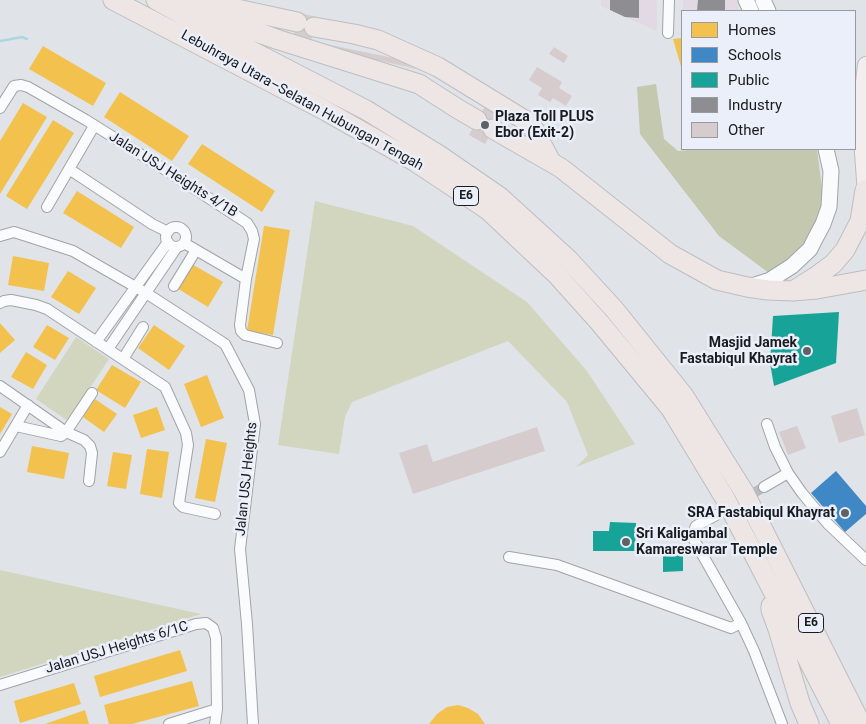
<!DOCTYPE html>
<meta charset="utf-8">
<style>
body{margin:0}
#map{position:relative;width:866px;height:724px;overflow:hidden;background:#e0e3e8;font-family:Roboto,sans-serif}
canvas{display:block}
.legend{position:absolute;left:681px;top:10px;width:175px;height:140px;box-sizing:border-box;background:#eaeff9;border:1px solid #969aa1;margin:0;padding:6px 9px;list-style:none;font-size:15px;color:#191b1e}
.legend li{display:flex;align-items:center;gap:10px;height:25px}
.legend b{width:25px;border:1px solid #969aa1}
</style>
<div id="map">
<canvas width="866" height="724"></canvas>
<ul class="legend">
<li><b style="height:14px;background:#f2c14e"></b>Homes</li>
<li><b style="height:14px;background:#3f88c5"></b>Schools</li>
<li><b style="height:14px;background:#17a398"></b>Public</li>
<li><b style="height:14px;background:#8d8d92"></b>Industry</li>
<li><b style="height:14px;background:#d6cccd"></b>Other</li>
</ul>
</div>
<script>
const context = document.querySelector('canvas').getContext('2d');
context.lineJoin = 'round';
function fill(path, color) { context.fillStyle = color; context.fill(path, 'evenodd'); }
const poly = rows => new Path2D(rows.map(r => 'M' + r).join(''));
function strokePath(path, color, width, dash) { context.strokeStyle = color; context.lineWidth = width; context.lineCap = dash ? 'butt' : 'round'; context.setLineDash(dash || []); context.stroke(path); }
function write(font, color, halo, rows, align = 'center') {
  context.font = font + ' Roboto,sans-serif'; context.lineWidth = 5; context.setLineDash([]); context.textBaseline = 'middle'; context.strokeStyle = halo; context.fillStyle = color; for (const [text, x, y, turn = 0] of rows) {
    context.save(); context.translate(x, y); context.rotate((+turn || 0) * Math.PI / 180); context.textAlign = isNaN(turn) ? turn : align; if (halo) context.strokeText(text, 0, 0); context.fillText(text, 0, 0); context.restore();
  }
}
fill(poly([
 [601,0,657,0,657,31,601,6],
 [683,0,739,0,738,11,683,11]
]), '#e3d9e4');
fill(poly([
 [315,201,413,226,527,302,587,371,635,444,576,467,588,455,567,402,508,341,352,402,345,417,339,454,278,445],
 [76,337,109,359,68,421,36,399],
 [0,570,201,614,0,677]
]), '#d3d6be');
fill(poly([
 [656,84,664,139,678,151,697,149,817,149,824,205,810,237,786,263,769,273,719,236,640,134,637,87]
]), '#c4c8ae');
fill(poly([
 [682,38,682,70,673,39],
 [43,46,106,83,93,106,29,69],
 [120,92,189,136,172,161,104,117],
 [23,103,47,117,0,194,0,141],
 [53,120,74,133,27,209,6,196],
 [202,144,275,191,262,212,188,164],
 [77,191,134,227,121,248,63,213],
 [264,226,290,230,273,335,247,331],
 [13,256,49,263,44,291,8,285],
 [190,263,223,282,208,307,175,287],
 [68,271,96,288,79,314,51,297],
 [0,323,15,340,0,353],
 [47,325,69,338,55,360,33,347],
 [154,325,185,346,169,370,138,348],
 [26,352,47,365,33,389,11,377],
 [112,365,141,382,125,408,96,390],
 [207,375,224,418,201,427,184,384],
 [95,399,117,414,104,432,83,417],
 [0,407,12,414,0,434],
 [157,407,165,430,141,438,133,415],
 [206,439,227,443,215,502,195,498],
 [32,446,69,453,64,479,27,472],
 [147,449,169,452,162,498,140,494],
 [113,452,132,455,126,489,107,486],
 [180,650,187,671,100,697,94,676],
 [192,681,199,706,132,724,109,724,104,705],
 [74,683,81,704,20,723,14,701],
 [458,705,468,708,478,714,485,724,429,724,437,714,447,707],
 [85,710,89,724,45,724]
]), '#f2c14e');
fill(poly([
 [836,471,866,506,866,514,845,532,811,493]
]), '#3f88c5');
fill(poly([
 [839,312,836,363,774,386,770,363,773,316],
 [610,522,636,523,635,551,593,551,593,531,609,531],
 [663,545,683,545,683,571,663,572]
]), '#17a398');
fill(poly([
 [610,0,639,0,639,18,625,17,610,10],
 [698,0,725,0,725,11,697,11]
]), '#8d8d92');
strokePath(poly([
 [0,41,22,37,27,39]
]), '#a9d8e2', 2.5);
fill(poly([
 [300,13,317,17,311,41,403,60,422,65,431,69,503,110,485,144,469,135,485,106,430,73,421,70,292,41],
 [554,47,568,56,564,63,549,54],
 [537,67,562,82,559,88,572,96,566,106,553,98,550,102,538,95,542,88,529,80],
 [857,408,865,435,839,443,831,416],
 [797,426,806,448,788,455,779,432],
 [537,427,545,451,413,494,399,453,427,444,433,462]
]), '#d6cccd');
strokePath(poly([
 [716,515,764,487]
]), '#b8bbc0', 10, [10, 5]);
const street = poly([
 [668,33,669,0],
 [0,108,14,86,21,85,28,87,86,120,175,176,247,223,252,231,254,239,246,279,240,325,241,331,245,335,277,343],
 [69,169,152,224,168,232],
 [47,207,94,126],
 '166 237a10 10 0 1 1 20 0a10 10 0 1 1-20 0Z',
 [0,236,14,232,73,251,146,293,225,344,249,390,255,424,240,549,247,624,253,724],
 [184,243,246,279],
 [174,286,196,250],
 [0,303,4,301,11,300,36,305,47,309,165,387,186,433,188,445,179,503,183,507,215,514],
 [96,342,168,242],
 [108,349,177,247],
 [123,359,143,327],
 [0,386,66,432,84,440,90,446,92,453,89,481],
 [767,424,775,447,788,473,802,493,828,524,866,560],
 [16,426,61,436,66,432,92,393],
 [0,452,28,405],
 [764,487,788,473],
 [716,515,696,526,693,533,693,538,741,623,754,651,782,724],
 [509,557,557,565,731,628,741,623],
 [0,685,196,624,206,623,213,628,216,638,217,709,215,724],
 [169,724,217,709]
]);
const secondary = poly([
 [746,0,751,11],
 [763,0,768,11],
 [749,287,770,280,792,266,810,249,815,239,823,224,829,207,831,171,826,149]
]);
const primary = poly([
 [866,65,863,91,862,139,866,194]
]);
const highway = poly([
 [113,0,326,111,414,161,488,210,556,274,600,323,671,409,726,500,841,724],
 [156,0,190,19,366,110,439,155,500,197,568,259,614,309,684,396,744,492,861,724],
 [180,0,223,20,279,40,419,84,458,109,477,120],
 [202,3,237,9,297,22],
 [314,27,354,34,378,40,438,67,531,124,551,162],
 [493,129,561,168,670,254,717,280,747,287,768,290,793,291,817,289,866,280],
 [796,289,818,275,833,264,845,250,860,221,865,190],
 [771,606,771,610,778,629,800,703,809,724]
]);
strokePath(street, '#a1a3a7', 12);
strokePath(secondary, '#a1a3a7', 17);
strokePath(primary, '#bdbec1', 18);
strokePath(highway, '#bdbec1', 21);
strokePath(street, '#fafbfc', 10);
strokePath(secondary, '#fafbfc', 15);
strokePath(primary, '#f3edee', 16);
strokePath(highway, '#eee5e5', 19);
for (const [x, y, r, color] of [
 [485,125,5,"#5f6165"],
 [807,351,5,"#5f6165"],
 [845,513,5,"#5f6165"],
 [626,542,5,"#5f6165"]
]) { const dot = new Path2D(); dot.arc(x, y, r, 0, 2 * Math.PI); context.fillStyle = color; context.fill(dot); strokePath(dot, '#eaeff9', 2); }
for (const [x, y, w] of [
 [466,196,25],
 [811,623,25]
]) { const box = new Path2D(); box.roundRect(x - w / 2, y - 9.5, w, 19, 4); context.fillStyle = '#eaeff9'; context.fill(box); strokePath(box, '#191b1e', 1); }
write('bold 12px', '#191b1e', null, [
 ["E6",466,196],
 ["E6",811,623]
]);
write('14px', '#191b1e', '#eaeff9', [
 ["Lebuhraya Utara–Selatan Hubungan Tengah",302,101,29],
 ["Jalan USJ Heights 4/1B",173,175,32],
 ["Jalan USJ Heights",247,479,-84],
 ["Jalan USJ Heights 6/1C",117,648,-17]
]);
write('bold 14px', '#191b1e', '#eaeff9', [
 ["Plaza Toll PLUS",495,117],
 ["Ebor (Exit-2)",495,133],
 ["Masjid Jamek",797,343,"right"],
 ["Fastabiqul Khayrat",797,359,"right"],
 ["SRA Fastabiqul Khayrat",835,513,"right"],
 ["Sri Kaligambal",636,534],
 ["Kamareswarar Temple",636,550]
], 'left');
</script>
